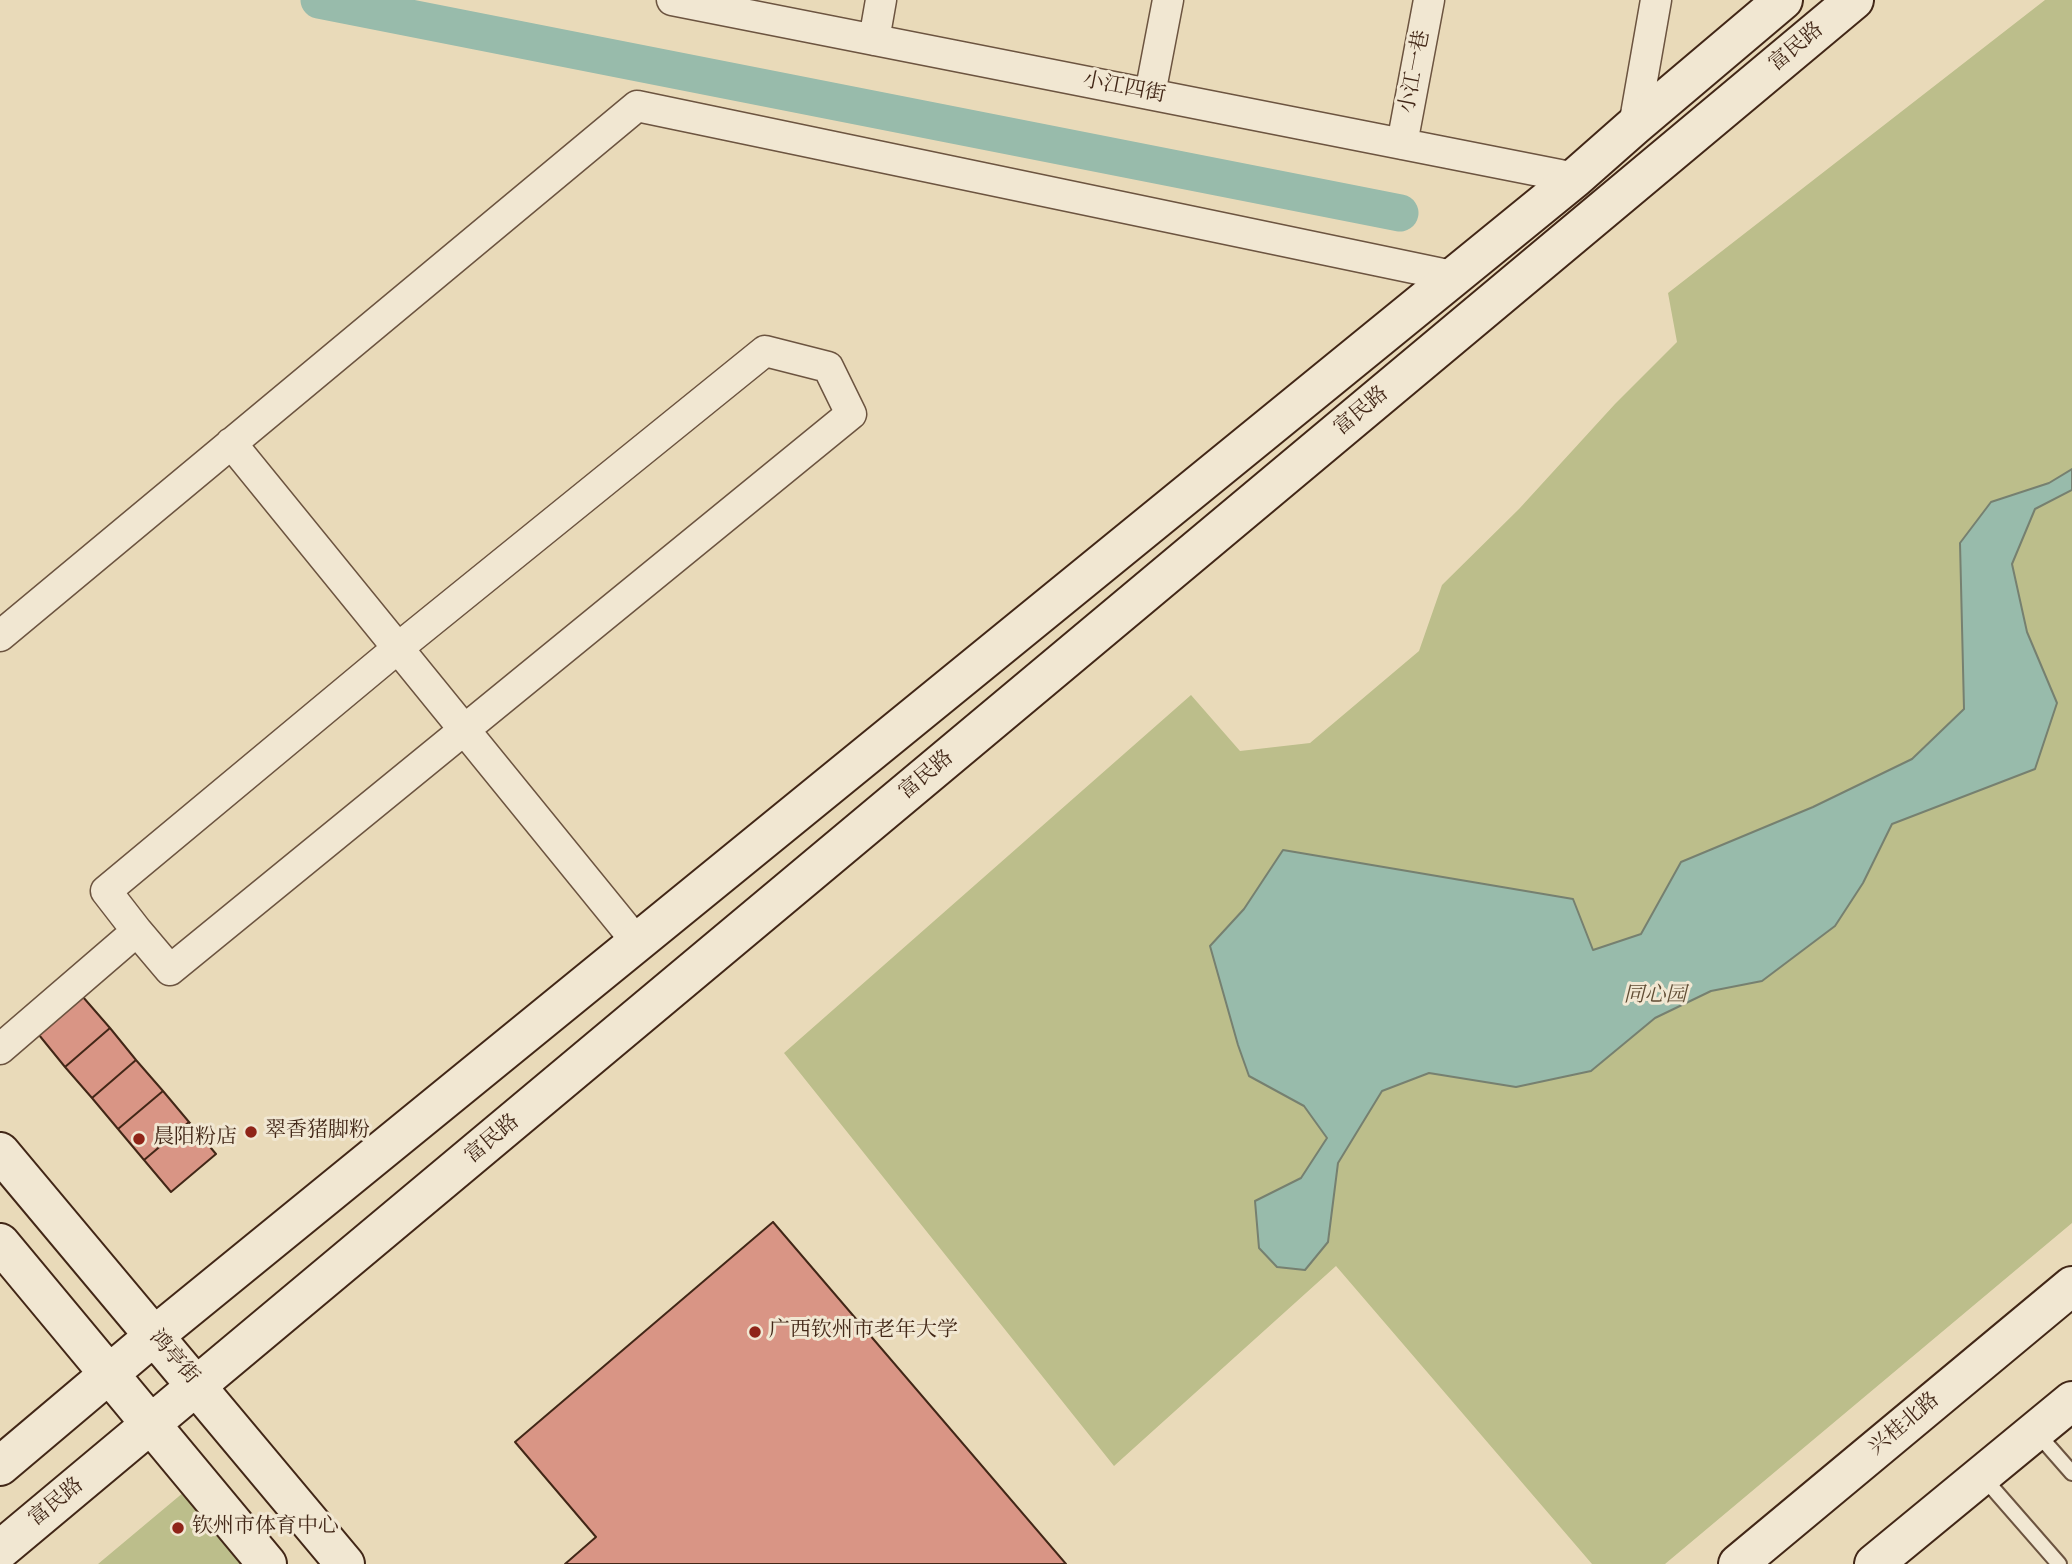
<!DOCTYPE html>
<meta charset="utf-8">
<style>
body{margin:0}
canvas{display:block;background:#e9dab9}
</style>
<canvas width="2072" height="1564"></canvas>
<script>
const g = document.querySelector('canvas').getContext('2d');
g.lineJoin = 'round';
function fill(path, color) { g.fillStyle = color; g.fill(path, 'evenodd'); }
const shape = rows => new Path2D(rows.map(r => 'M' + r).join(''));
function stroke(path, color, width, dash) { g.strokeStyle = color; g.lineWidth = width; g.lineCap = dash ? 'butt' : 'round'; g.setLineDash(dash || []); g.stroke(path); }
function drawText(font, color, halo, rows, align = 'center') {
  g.font = font + ' "IM FELL English","Noto Serif SC",serif'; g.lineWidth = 6; g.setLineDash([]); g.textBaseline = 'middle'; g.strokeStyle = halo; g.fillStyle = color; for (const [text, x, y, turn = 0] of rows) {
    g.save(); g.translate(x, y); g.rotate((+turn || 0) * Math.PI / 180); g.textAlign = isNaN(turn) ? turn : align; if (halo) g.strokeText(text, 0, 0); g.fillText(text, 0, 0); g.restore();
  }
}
fill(shape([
 [2045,0,2072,0,2072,1223,1665,1564,1592,1564,1336,1266,1114,1466,784,1053,1191,695,1240,751,1310,743,1419,651,1442,585,1519,509,1615,404,1677,342,1668,293],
 [184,1492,244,1564,98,1564]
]), '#bcbe8b');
const water = shape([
 [2072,469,2072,490,2035,509,2012,564,2027,632,2057,703,2035,769,1892,824,1863,883,1835,926,1762,981,1711,991,1655,1018,1591,1071,1516,1087,1429,1073,1382,1091,1338,1163,1328,1242,1305,1270,1277,1267,1259,1248,1255,1201,1301,1178,1327,1138,1304,1106,1249,1076,1238,1045,1210,946,1244,909,1283,850,1573,899,1593,950,1641,934,1681,862,1813,807,1912,759,1964,709,1960,543,1991,502,2049,483,2072,469]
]);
fill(water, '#98bbab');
stroke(water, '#768070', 2);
stroke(shape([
 [319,0,1400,213]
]), '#98bbab', 37);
const building = shape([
 [83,997,110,1028,65,1067,39,1035,83,997],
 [110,1028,136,1060,92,1098,65,1067,110,1028],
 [136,1060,163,1091,118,1129,92,1098,136,1060],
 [163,1091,189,1122,144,1160,118,1129,163,1091],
 [189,1122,216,1154,171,1192,144,1160,189,1122],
 [773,1222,1066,1564,565,1564,596,1537,515,1442,773,1222]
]);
fill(building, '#d99585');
stroke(building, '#422717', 2);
const lane = shape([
 [2036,1432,2072,1473],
 [1983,1477,2059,1564]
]);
const street = shape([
 [672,0,1575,178],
 [874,40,881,0],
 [1150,94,1168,0],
 [1634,126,1656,0],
 [1402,144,1429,0],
 [231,443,637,942],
 [0,636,637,106,1452,276],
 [0,1049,137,931,170,970,851,414,828,367,765,351,398,648,106,891,137,931]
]);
const secondary = shape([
 [0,1152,345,1564],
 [0,1243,267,1564],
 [0,1466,154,1336,1575,178,1634,126,1783,0],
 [0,1550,1854,0],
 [1738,1564,2072,1286],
 [1874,1564,2072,1401]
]);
stroke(lane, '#6c5440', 18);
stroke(street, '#6c5440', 33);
stroke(secondary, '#422717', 42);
stroke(lane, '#f1e7d2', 14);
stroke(street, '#f1e7d2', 30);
stroke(secondary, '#f1e7d2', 38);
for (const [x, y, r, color] of [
 [251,1132,7,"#8f2418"],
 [139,1139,7,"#8f2418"],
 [755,1332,7,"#8f2418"],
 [178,1528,7,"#8f2418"]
]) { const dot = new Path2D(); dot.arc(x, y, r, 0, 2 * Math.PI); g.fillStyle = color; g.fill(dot); stroke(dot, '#f1e7d2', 2.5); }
drawText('21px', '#422717', '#f1e7d2', [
 ["富民路",1797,48,-40],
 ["小江一巷",1416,72,-79],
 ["小江四街",1124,89,11],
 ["富民路",1362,412,-40],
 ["富民路",927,776,-40],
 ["富民路",493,1140,-40],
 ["鸿亭街",173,1358,49],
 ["兴桂北路",1905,1425,-40],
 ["富民路",57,1503,-39]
]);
drawText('italic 21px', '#604d34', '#f1e7d2', [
 ["同心园",1655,997]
]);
drawText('21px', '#422717', '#f1e7d2', [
 ["翠香猪脚粉",265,1132],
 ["晨阳粉店",153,1139],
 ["广西钦州市老年大学",769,1332],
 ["钦州市体育中心",192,1528]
], 'left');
</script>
